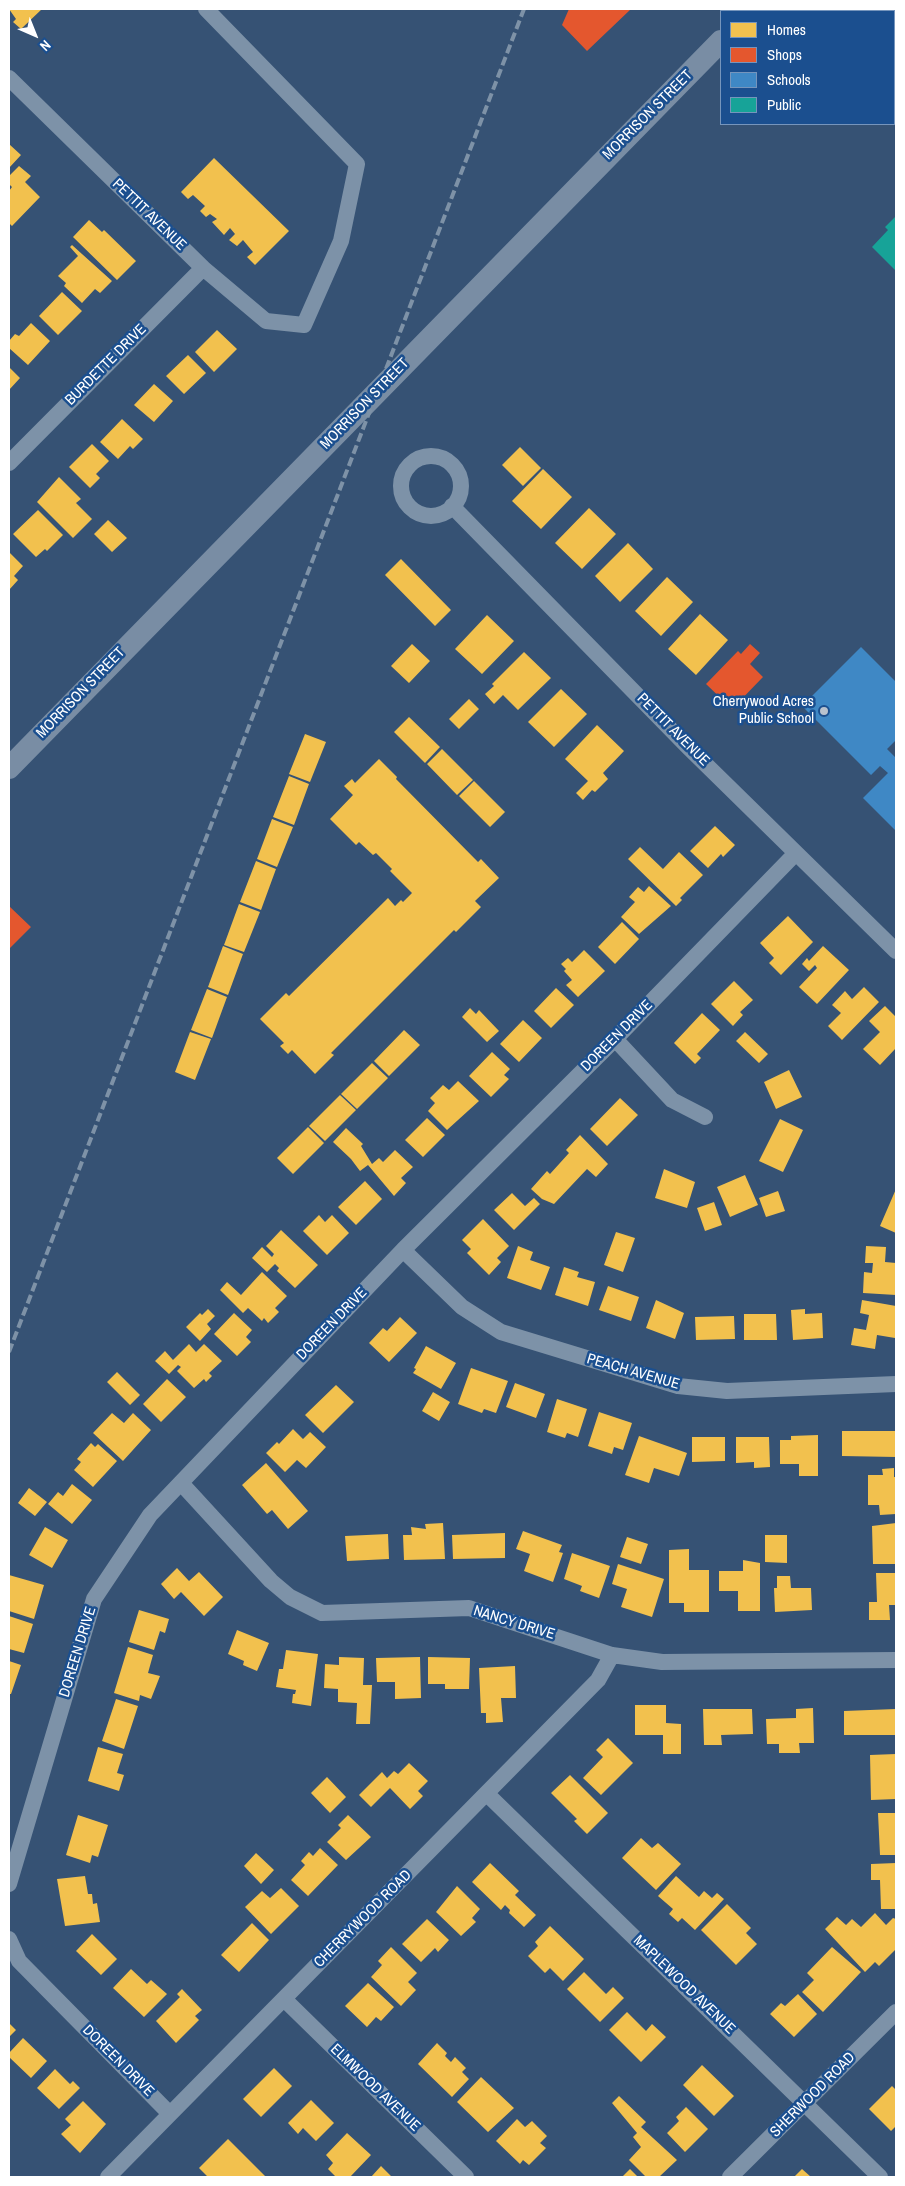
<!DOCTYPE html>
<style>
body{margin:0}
#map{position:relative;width:905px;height:2186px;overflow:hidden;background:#365274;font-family:"Archivo Narrow",sans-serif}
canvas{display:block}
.frame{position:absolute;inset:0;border:10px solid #fff;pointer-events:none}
.legend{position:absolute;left:720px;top:10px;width:175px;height:115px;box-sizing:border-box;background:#1b4f8f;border:1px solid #7695bc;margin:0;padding:6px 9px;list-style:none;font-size:15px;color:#fff}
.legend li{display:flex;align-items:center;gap:10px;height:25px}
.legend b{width:25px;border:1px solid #7695bc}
.north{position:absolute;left:10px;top:10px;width:50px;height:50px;-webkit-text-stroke:4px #1b4f8f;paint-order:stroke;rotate:136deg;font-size:14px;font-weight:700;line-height:20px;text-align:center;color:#fff}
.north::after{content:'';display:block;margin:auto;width:18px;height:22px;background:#fff;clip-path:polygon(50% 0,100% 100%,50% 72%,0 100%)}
</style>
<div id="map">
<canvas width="905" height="2186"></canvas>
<div class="frame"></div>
<ul class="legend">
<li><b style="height:14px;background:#f2c14e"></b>Homes</li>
<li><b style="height:14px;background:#e4572e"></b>Shops</li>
<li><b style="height:14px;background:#3f88c5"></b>Schools</li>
<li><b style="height:14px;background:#17a398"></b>Public</li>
</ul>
<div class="north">N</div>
</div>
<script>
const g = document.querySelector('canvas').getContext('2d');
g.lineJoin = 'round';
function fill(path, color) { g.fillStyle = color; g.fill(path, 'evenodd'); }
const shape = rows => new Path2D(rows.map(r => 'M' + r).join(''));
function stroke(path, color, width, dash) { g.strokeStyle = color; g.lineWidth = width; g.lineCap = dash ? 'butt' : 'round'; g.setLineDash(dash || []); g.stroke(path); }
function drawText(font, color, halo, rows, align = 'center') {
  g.font = font + ' "Archivo Narrow",sans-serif'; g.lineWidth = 5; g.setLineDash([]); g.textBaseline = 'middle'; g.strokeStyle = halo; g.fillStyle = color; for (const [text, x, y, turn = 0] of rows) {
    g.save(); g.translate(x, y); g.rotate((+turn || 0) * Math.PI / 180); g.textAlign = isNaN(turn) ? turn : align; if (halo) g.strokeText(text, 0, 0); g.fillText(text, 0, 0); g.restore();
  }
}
fill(shape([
 [9,9,42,9,21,29,13,22,16,19],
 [9,144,21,155,9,168],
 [214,158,289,231,255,265,247,257,253,252,243,240,237,246,229,240,235,234,230,228,224,235,212,222,217,219,210,214,206,217,200,211,205,206,193,195,188,199,181,192],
 [19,166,31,176,25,182,40,197,12,226,9,223,9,191,12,187,9,184,9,176],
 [89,220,102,232,104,230,136,261,117,280,73,237],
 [72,245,112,281,100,293,95,289,82,303,64,286,66,283,58,276,78,256,70,247],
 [62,292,82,311,58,335,39,316],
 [31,323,50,341,28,365,9,348,9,341,15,334,19,336],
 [217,330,237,349,214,372,195,352],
 [188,355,206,373,184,394,166,376],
 [9,367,20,378,9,390],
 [154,384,173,401,154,422,134,405],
 [122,419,143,439,133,449,130,446,118,459,100,442],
 [92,444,109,461,96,474,100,478,90,488,69,467],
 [520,447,541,468,523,486,502,465],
 [543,469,572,497,541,529,512,501],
 [59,477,81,499,76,503,92,519,73,538,37,502],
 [589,508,616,534,582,569,555,543],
 [38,510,63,535,47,551,45,549,36,557,13,534],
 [108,520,127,538,112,552,94,534],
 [628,543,653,569,620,602,595,576],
 [9,552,23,566,14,576,18,580,9,590],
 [401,559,451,610,435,626,385,575],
 [667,577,693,602,661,636,635,611],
 [700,614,728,640,696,675,668,649],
 [487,615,514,641,482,674,455,649],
 [412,644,430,661,409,683,391,666],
 [524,652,551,678,518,710,503,695,494,704,485,694,494,686,492,684],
 [561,689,587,714,554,747,528,722],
 [469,699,479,709,459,729,449,719],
 [409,717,440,747,425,763,394,732],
 [597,725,624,751,603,773,608,779,595,792,592,790,583,800,576,793,588,781,565,759],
 [305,734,326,742,310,782,289,774],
 [442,749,473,780,457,795,427,764],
 [379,759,397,777,396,779,478,862,481,859,499,878,475,901,481,907,456,932,454,930,331,1053,334,1055,315,1074,292,1050,288,1054,280,1046,284,1043,260,1019,286,993,289,996,388,898,395,906,401,900,403,902,412,893,390,871,392,869,376,853,373,855,359,842,356,845,330,819,353,795,344,786,352,779,355,783],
 [289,776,309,784,294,825,273,817],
 [474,781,505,812,490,827,459,796],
 [272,819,293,827,277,867,257,859],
 [715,826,735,845,723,857,721,854,708,868,690,851],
 [640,847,663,869,679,852,703,875,680,898,682,900,676,906,628,859],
 [256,861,276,869,261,910,240,902],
 [649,886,671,906,639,934,621,917,635,902,629,897,638,887,644,892],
 [239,904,260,912,244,952,224,945],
 [788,916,813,942,781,975,769,963,774,958,760,943],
 [622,922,639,939,615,964,598,947],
 [223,946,243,954,228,995,208,987],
 [823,946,849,970,817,1004,799,987,817,968,815,965,809,971,802,964,807,958,809,961],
 [584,950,605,971,578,997,566,985,572,980,564,971,566,969,561,964,568,958,572,962],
 [734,981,753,1000,740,1012,743,1015,733,1026,711,1004],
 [864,987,879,1002,842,1040,828,1026,841,1013,832,1005,845,991,852,999],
 [556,988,574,1005,551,1028,534,1011],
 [207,989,227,997,212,1038,191,1030],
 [885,1006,896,1017,896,1048,880,1065,863,1049,880,1032,869,1021],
 [470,1008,476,1014,479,1010,499,1031,487,1042,462,1017],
 [702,1013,720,1030,697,1054,701,1058,695,1064,674,1043],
 [523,1020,542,1038,519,1062,500,1044],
 [404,1030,420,1045,389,1076,374,1061],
 [190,1032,211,1039,195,1080,175,1072],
 [745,1032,768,1054,759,1063,736,1041],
 [492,1052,510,1069,504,1075,509,1079,491,1097,469,1076],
 [372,1063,388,1078,357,1109,341,1094],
 [789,1070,802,1097,776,1109,764,1082],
 [458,1081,479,1101,447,1130,428,1111,435,1103,430,1098,443,1085,449,1090],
 [340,1095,356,1110,325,1141,309,1126],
 [620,1098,638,1115,607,1146,590,1129],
 [427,1118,445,1135,423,1157,405,1140],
 [780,1119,803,1130,783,1172,759,1161],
 [308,1127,324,1143,293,1174,277,1158],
 [346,1128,363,1144,361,1146,372,1164,379,1158,383,1162,395,1150,413,1167,401,1178,406,1183,394,1196,368,1165,360,1171,351,1159,333,1142],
 [580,1135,608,1164,596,1177,587,1169,554,1204,542,1199,531,1189,547,1171,550,1174,569,1153,566,1150],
 [664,1169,695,1182,687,1208,655,1198],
 [745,1175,758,1205,730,1217,717,1187],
 [365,1181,382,1199,356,1225,338,1207],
 [896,1189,896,1233,880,1226],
 [778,1191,785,1211,766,1217,759,1198],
 [512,1193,525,1206,534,1198,540,1204,514,1230,494,1210],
 [714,1202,722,1225,705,1231,697,1208],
 [319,1215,325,1222,332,1215,349,1233,327,1255,303,1231],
 [483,1219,509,1246,497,1258,501,1262,489,1275,467,1253,471,1249,462,1240],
 [281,1230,318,1265,295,1288,277,1271,279,1268,275,1264,267,1272,252,1258,262,1247,272,1257,274,1254,266,1246],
 [616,1232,635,1238,623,1272,604,1265],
 [518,1246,533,1252,530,1260,550,1267,541,1290,507,1278],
 [866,1246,886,1247,885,1262,896,1263,896,1295,863,1293,864,1272,872,1273,873,1263,865,1263],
 [564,1267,579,1272,577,1277,595,1282,588,1306,555,1295],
 [262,1272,287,1296,275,1308,279,1312,268,1323,264,1318,262,1321,248,1308,243,1313,220,1290,227,1282,241,1295],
 [608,1286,639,1297,631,1321,599,1310],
 [656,1300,684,1313,675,1339,646,1328],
 [862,1300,896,1306,895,1338,877,1335,875,1349,851,1345,854,1328,866,1330,869,1315,860,1313],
 [208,1309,215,1316,207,1324,211,1329,200,1341,186,1327,200,1313,202,1315],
 [805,1309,805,1314,822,1313,823,1338,793,1340,791,1310],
 [234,1313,252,1330,246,1337,251,1342,237,1356,214,1334],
 [744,1314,776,1314,777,1340,744,1340],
 [734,1316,735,1339,696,1340,695,1317],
 [400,1317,417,1333,389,1362,369,1343,383,1328,387,1331],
 [189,1344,196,1352,204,1344,222,1361,209,1373,212,1376,206,1382,204,1379,194,1388,177,1371,181,1367,178,1365,169,1374,155,1361,165,1351,173,1360],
 [426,1346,456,1363,441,1389,413,1373,416,1369,414,1368],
 [471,1368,508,1381,496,1413,484,1409,482,1413,458,1404],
 [117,1372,140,1395,130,1405,107,1382],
 [167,1379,186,1397,161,1422,143,1404],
 [515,1383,545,1394,536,1418,506,1407],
 [336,1385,354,1402,323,1433,305,1415],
 [433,1392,450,1402,439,1421,422,1411],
 [557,1399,587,1409,578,1437,567,1433,565,1438,547,1432],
 [599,1412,632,1423,623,1450,614,1447,612,1454,588,1446],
 [112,1413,124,1423,133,1413,151,1430,123,1461,93,1433],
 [293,1429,303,1439,310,1432,326,1447,306,1468,297,1460,285,1472,266,1453,277,1442,279,1444],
 [842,1431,896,1431,896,1457,842,1456],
 [818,1435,818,1476,799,1476,799,1464,780,1464,780,1440,791,1440,791,1436],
 [639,1436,687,1453,679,1476,654,1468,649,1483,625,1475],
 [692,1437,725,1437,725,1461,692,1462],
 [736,1437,769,1437,770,1467,754,1468,754,1462,736,1463],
 [91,1443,95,1447,98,1444,117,1461,93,1487,74,1470,81,1462,77,1459],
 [266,1463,308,1511,288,1529,272,1510,267,1514,242,1485],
 [894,1468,894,1477,896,1477,896,1514,880,1515,879,1505,868,1505,868,1475,883,1475,882,1469],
 [72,1484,92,1500,72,1524,48,1504,58,1492,63,1496],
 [29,1488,47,1502,35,1516,18,1503],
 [443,1523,445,1559,404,1560,403,1535,412,1535,411,1527,426,1529,425,1524],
 [896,1523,895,1564,873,1564,872,1526],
 [45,1527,68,1540,52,1568,29,1555],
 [523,1531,562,1545,559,1552,563,1553,553,1582,524,1571,530,1554,516,1549],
 [505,1533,505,1558,453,1559,452,1535],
 [388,1534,389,1559,347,1561,345,1536],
 [765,1535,787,1535,787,1563,765,1562],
 [627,1537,648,1544,641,1564,620,1557],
 [689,1549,689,1570,709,1570,709,1612,684,1612,684,1603,669,1603,669,1550],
 [572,1553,610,1566,599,1598,580,1591,582,1586,564,1579],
 [743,1560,760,1563,760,1611,738,1611,738,1591,719,1591,719,1571,743,1571],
 [618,1564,664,1579,652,1617,621,1607,627,1589,612,1584],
 [177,1568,189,1581,199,1572,223,1597,204,1616,181,1592,174,1599,161,1584],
 [876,1573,896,1573,896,1605,889,1605,890,1620,869,1620,869,1602,877,1602],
 [9,1575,44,1585,34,1619,9,1611],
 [777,1576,790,1576,791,1588,811,1588,812,1610,775,1612,774,1588,777,1588],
 [139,1610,169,1619,165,1633,160,1631,154,1650,129,1642],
 [9,1616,33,1624,24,1653,9,1649],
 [237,1630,269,1643,257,1671,243,1665,244,1661,228,1654],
 [128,1647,153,1655,148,1673,160,1676,151,1699,140,1695,139,1701,114,1693],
 [286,1650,318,1654,311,1706,292,1703,293,1694,295,1694,296,1690,276,1687,279,1669,283,1669],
 [339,1657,364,1658,363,1685,372,1685,370,1724,356,1724,357,1703,338,1702,338,1689,324,1688,325,1664,339,1665],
 [420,1657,421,1698,395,1699,395,1682,377,1682,376,1658],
 [428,1657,470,1658,469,1689,445,1689,445,1684,428,1684],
 [9,1661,21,1665,11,1694,9,1694],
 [515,1666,516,1698,501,1698,503,1722,486,1723,486,1713,481,1713,479,1668],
 [116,1699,138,1706,124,1749,102,1741],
 [635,1705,666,1705,666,1723,681,1724,681,1754,663,1754,663,1735,635,1735],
 [813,1708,814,1743,799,1743,800,1753,779,1753,779,1744,767,1744,766,1719,796,1718,796,1709],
 [703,1709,752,1709,753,1734,721,1735,722,1745,704,1745],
 [896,1709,896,1735,844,1735,844,1711],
 [608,1738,633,1763,601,1795,583,1778,603,1757,596,1750],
 [98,1747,123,1754,117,1773,124,1775,119,1791,88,1781],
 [896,1754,896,1799,871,1800,870,1755],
 [409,1763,428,1781,418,1791,423,1796,410,1809,390,1788,371,1807,359,1795,382,1772,387,1778,394,1771,398,1774],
 [570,1775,608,1813,587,1834,574,1821,577,1819,551,1793],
 [327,1777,346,1797,330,1813,311,1793],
 [878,1813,896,1813,896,1855,880,1855],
 [78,1815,108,1825,98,1857,92,1855,90,1863,66,1855],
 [348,1815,371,1837,346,1860,327,1842,341,1828,338,1825],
 [641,1838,652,1848,658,1843,681,1864,656,1890,622,1858],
 [320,1848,338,1865,308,1896,291,1880,305,1865,301,1861,309,1852,313,1856],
 [256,1853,274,1870,261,1884,244,1866],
 [490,1863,519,1891,515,1895,536,1915,524,1927,509,1913,510,1910,505,1905,501,1910,472,1882],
 [896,1863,896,1909,881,1909,880,1880,871,1880,871,1864],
 [85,1876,88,1894,92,1894,93,1904,97,1903,100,1922,65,1926,57,1879],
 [676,1876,699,1897,704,1891,712,1898,717,1893,724,1899,695,1930,682,1918,678,1922,669,1914,673,1909,658,1896],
 [457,1886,480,1909,472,1918,476,1922,461,1936,436,1912],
 [281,1888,299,1906,271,1934,245,1907,262,1891,270,1898],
 [727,1904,751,1928,746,1933,757,1944,736,1965,701,1930],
 [875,1913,886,1925,893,1918,896,1919,896,1949,879,1966,875,1962,865,1972,825,1929,837,1917,846,1925,852,1919,861,1927],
 [427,1919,449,1940,438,1952,435,1948,421,1962,402,1944],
 [252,1923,269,1940,239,1972,221,1955],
 [550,1926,584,1959,563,1981,550,1968,545,1973,528,1956,538,1946,535,1942],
 [92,1934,117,1959,101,1975,76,1951],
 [391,1947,417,1973,408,1982,416,1990,401,2006,371,1977,382,1965,378,1961],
 [832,1947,861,1972,823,2012,802,1992,814,1980,807,1973],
 [131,1969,147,1984,151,1980,167,1994,144,2017,113,1988],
 [584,1972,606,1994,613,1987,624,1998,600,2022,567,1989],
 [368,1983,394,2007,381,2021,376,2017,367,2027,345,2006],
 [182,1989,202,2010,195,2016,199,2020,176,2043,156,2021,180,1997,177,1994],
 [798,1994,817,2014,794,2037,770,2014,781,2003,785,2006],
 [627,2012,646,2031,652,2024,666,2037,641,2062,609,2030],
 [9,2023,16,2030,9,2037],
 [23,2038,47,2061,31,2078,9,2057,9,2053],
 [437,2043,447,2053,445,2056,451,2062,455,2057,466,2068,462,2072,469,2079,452,2097,418,2064],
 [702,2065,734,2096,714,2116,683,2085],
 [274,2068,292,2086,261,2117,243,2099],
 [55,2069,70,2084,73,2081,80,2088,59,2109,37,2088],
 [481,2077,514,2108,488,2132,457,2102],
 [892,2086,896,2090,896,2126,891,2131,869,2109],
 [619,2096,646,2122,641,2127,677,2160,659,2177,646,2177,629,2160,641,2147,633,2137,637,2133,612,2103],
 [311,2100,334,2123,316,2141,303,2128,298,2134,288,2123],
 [83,2101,106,2124,80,2153,61,2134,71,2125,65,2119],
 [686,2107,708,2129,685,2152,667,2133,679,2121,676,2117],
 [517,2119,525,2127,532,2121,547,2136,540,2143,546,2148,529,2165,523,2160,520,2164,496,2141],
 [347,2133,371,2155,350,2177,336,2177,328,2169,333,2163,326,2155],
 [228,2139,266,2177,208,2177,199,2168],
 [381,2166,392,2177,371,2177],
 [630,2169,638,2177,622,2177],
 [802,2169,811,2177,794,2177]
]), '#f2c14e');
fill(shape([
 [569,9,631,9,587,51,562,25],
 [750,644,760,653,750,664,763,677,732,709,706,684,738,651,741,654],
 [9,906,31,927,9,949]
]), '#e4572e');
fill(shape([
 [861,647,896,682,896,740,887,749,896,758,895,830,863,798,888,773,880,766,871,775,802,706]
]), '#3f88c5');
fill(shape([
 [896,216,896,271,872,247,888,230,885,227]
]), '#17a398');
stroke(shape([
 [9,78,203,268,266,321,304,325,341,241,357,164,206,9],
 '401 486a30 30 0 1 1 60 0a30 30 0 1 1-60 0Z',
 [9,463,203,268],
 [452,506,688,747,896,951],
 [615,1039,672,1100,705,1117],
 [403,1250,462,1307,501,1332,678,1386,727,1391,896,1384],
 [181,1483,271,1581,290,1597,322,1613,469,1608,612,1655,662,1662,896,1660],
 [487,1794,880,2177],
 [9,1884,94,1599,150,1515,403,1250,615,1039,796,853],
 [9,1939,19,1961,170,2114],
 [284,1999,466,2177],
 [108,2177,598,1680,612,1655],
 [730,2177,896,2012]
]), '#7d92a8', 16);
stroke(shape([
 [750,11,753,9],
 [9,768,721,41]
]), '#798da4', 22);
stroke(shape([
 [9,1352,524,9]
]), '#7e92a7', 4, [9, 4]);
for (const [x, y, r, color] of [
 [824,711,5,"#b9c2ce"]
]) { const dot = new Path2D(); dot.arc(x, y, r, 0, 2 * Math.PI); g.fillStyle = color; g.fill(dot); stroke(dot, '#1b4f8f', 2); }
drawText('15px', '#fff', '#1b4f8f', [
 ["MORRISON STREET",648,115,-45],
 ["PETTIT AVENUE",149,215,44],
 ["BURDETTE DRIVE",106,365,-45],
 ["MORRISON STREET",365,404,-46],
 ["MORRISON STREET",81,693,-46],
 ["PETTIT AVENUE",673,730,45],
 ["DOREEN DRIVE",617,1036,-45],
 ["DOREEN DRIVE",332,1324,-46],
 ["PEACH AVENUE",633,1372,16],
 ["NANCY DRIVE",514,1623,17],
 ["DOREEN DRIVE",78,1652,-73],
 ["CHERRYWOOD ROAD",363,1919,-45],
 ["MAPLEWOOD AVENUE",684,1985,44],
 ["DOREEN DRIVE",118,2061,45],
 ["ELMWOOD AVENUE",375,2088,44],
 ["SHERWOOD ROAD",813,2095,-45]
]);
drawText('15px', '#fff', '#1b4f8f', [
 ["Cherrywood Acres",814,702],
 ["Public School",814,719]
], 'right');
</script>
